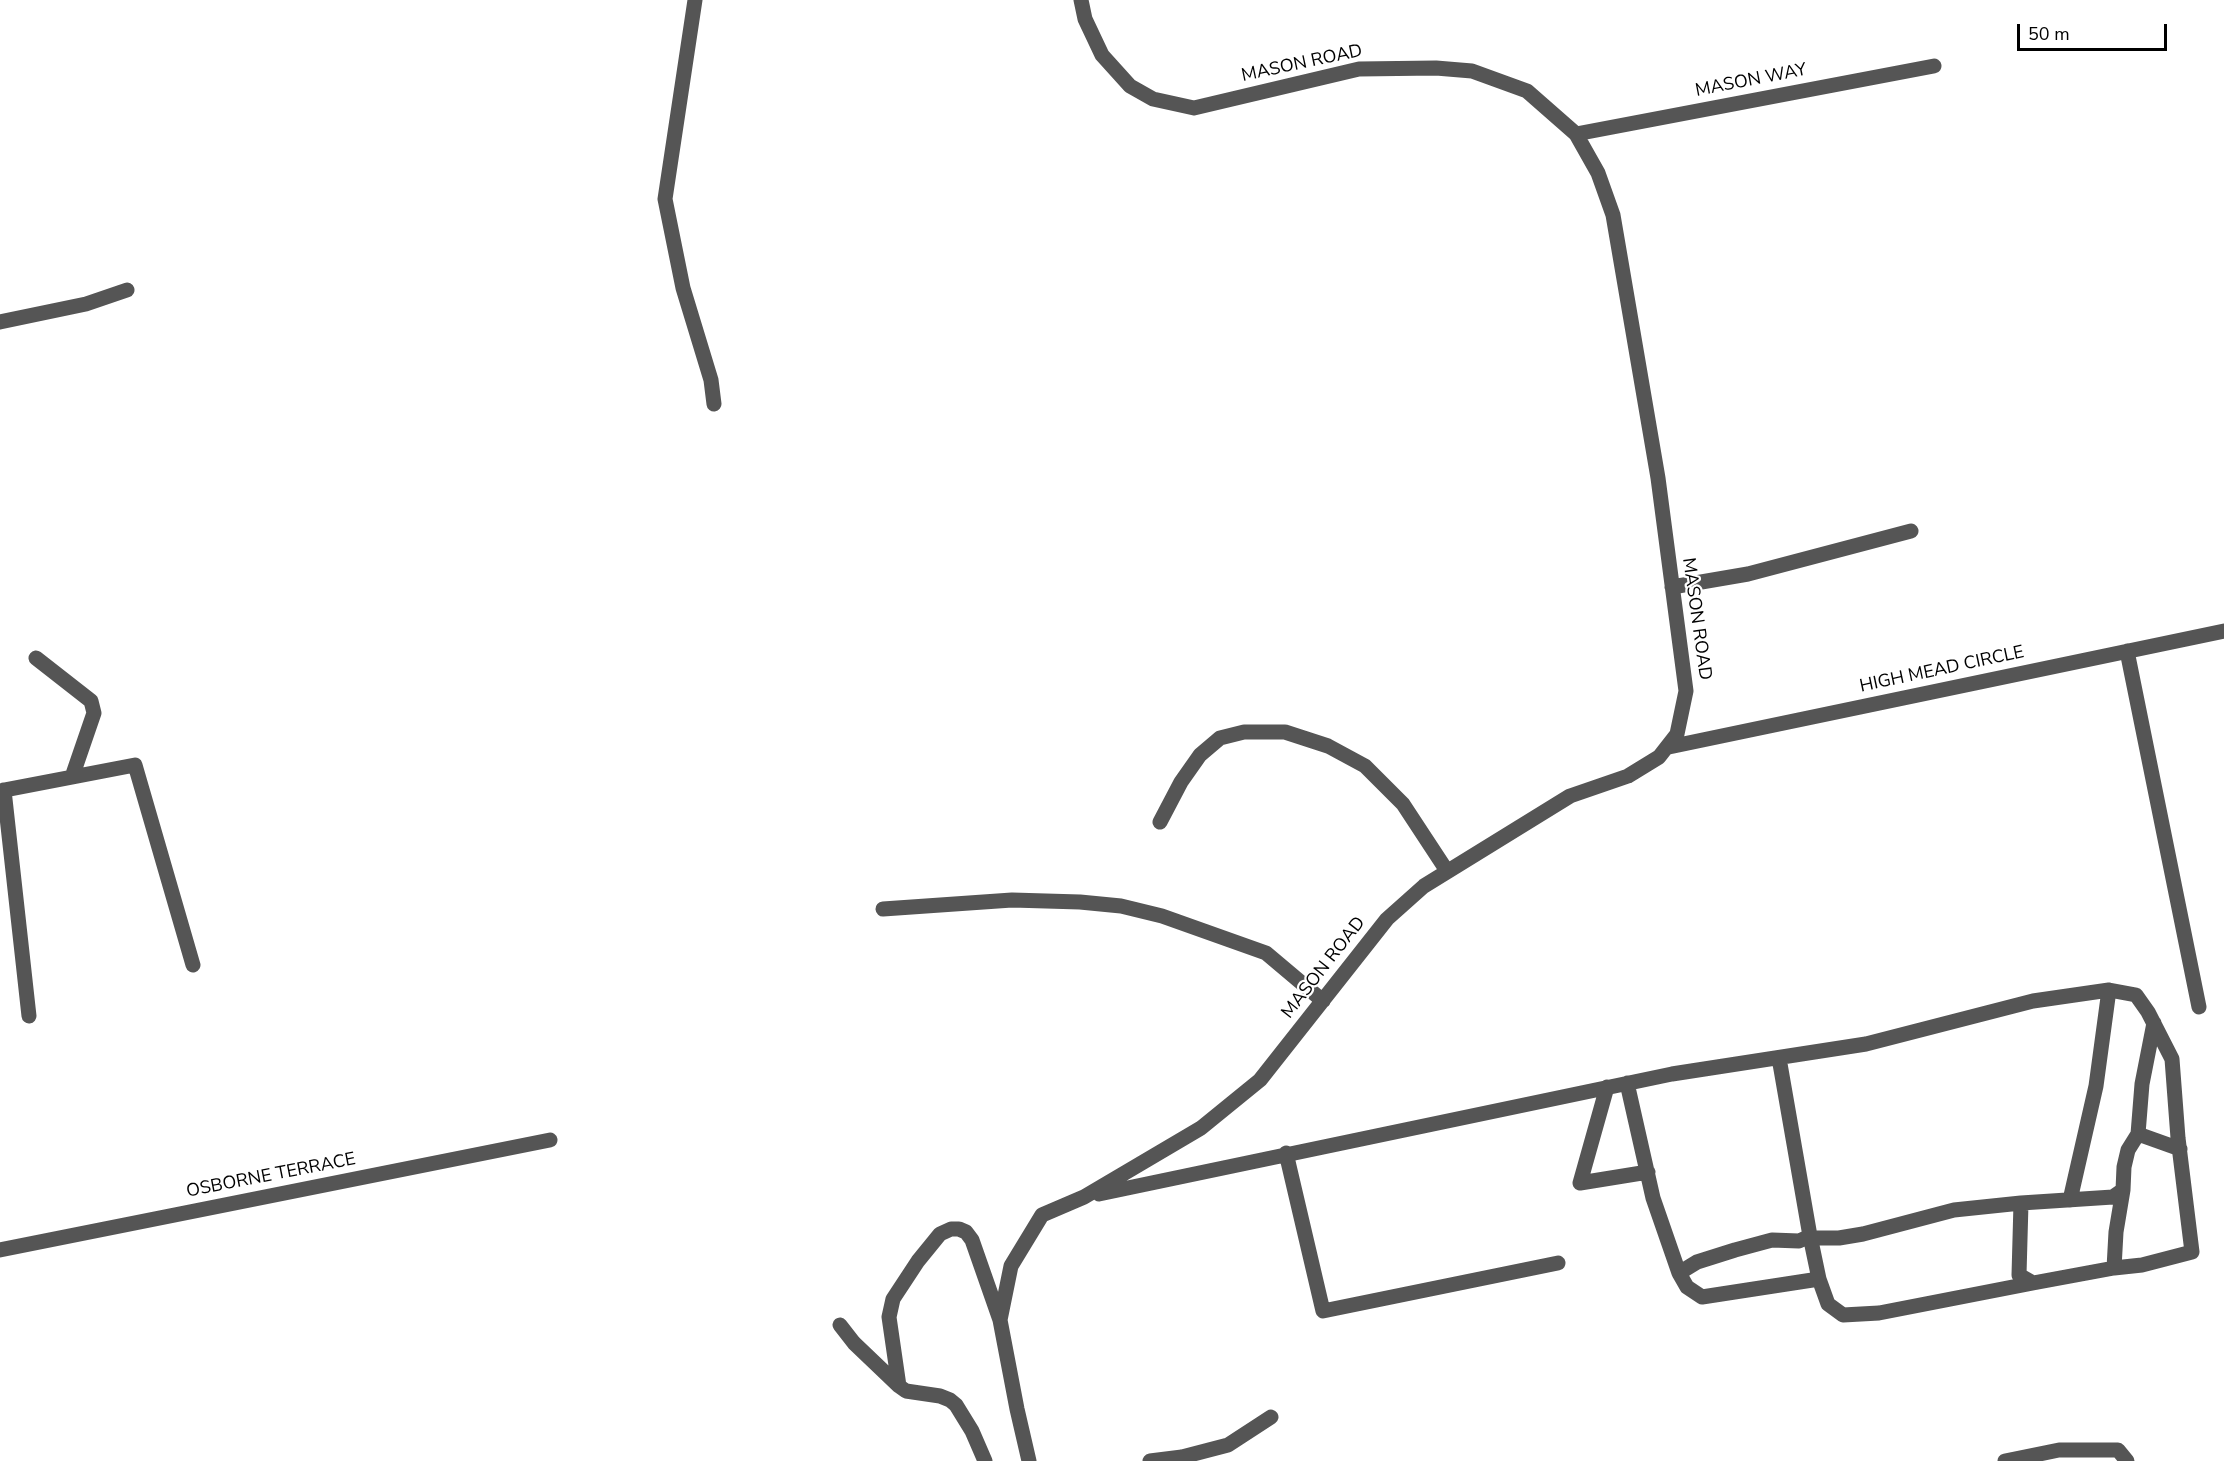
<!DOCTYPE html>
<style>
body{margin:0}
#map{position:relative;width:2224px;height:1461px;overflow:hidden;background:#fff;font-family:"Nunito Sans",sans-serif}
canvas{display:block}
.scale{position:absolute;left:2017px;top:24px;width:150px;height:27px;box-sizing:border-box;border:3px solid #000;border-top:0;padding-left:8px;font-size:18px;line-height:21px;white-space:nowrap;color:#000;-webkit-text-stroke:4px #fff;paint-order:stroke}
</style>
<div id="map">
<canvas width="2224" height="1461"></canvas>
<div class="scale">50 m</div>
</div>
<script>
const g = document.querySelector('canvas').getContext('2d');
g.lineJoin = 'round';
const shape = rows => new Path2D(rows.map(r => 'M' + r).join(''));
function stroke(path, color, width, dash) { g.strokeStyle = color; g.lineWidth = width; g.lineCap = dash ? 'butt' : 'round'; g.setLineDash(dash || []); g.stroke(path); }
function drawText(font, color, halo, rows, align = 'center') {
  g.font = font + ' "Nunito Sans",sans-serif'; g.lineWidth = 4.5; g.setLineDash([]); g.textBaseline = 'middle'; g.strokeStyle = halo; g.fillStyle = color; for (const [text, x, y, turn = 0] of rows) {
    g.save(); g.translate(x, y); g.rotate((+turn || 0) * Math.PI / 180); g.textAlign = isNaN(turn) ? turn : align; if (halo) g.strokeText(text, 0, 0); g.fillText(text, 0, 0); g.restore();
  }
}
stroke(shape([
 [695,0,665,199,683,288,711,380,714,404],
 [1576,134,1934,66],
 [0,322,86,304,127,290],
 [1672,587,1748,574,1911,531],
 [2127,651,2199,1007],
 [36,658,91,701,94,713,72,777],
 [1669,747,2224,631],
 [4,790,29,1016],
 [0,791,135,765,193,965],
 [1160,822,1181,782,1200,755,1220,738,1244,732,1285,732,1328,746,1365,766,1403,804,1447,871],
 [883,909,1012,900,1080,902,1121,906,1162,916,1266,953,1323,1001],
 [2154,1023,2142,1084,2138,1134,2180,1149],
 [1627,1083,1653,1198,1679,1273],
 [1607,1087,1580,1183,1648,1172],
 [1286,1153,1323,1311,1558,1263],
 [1099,1194,1672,1074,1866,1044,2033,1001,2109,990,2136,995,2148,1012,2172,1059,2178,1138,2192,1252,2142,1265,2114,1268,2033,1283,2019,1275,2021,1203,1954,1210,1863,1234,1839,1238,1813,1238,1810,1236,1779,1058],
 [2070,1200,2096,1086,2109,990],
 [2021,1203,2113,1197,2123,1190,2124,1167,2128,1150,2138,1134],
 [1810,1236,1819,1279,1702,1297,1687,1287,1679,1273,1697,1262,1735,1250,1772,1240,1799,1241,1810,1236],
 [0,1250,550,1140],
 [2114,1268,2116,1232,2123,1190],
 [1819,1279,1828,1304,1843,1315,1879,1313,2033,1283],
 [840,1325,854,1343,899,1386,906,1391,940,1396,950,1400,956,1405,972,1431,985,1461],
 [899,1386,889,1317,893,1299,918,1261,940,1234,951,1229,959,1229,966,1232,972,1240,1000,1320],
 [1029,1461,1017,1409,1000,1320,1011,1266,1042,1215,1084,1197,1201,1128,1260,1080,1387,919,1424,886,1570,796,1628,776,1659,757,1677,734,1686,691,1658,478,1613,215,1598,173,1576,134,1527,91,1472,71,1436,68,1359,69,1194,108,1153,99,1130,86,1102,55,1085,19,1081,0],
 [1150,1461,1182,1457,1228,1445,1271,1417],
 [2005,1461,2059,1450,2118,1450,2127,1461]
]), '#555', 15);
drawText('18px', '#000', '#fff', [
 ["MASON ROAD",1302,64,-12],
 ["MASON WAY",1751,81,-11],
 ["MASON ROAD",1696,619,82],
 ["HIGH MEAD CIRCLE",1942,670,-12],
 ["MASON ROAD",1324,968,-52],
 ["OSBORNE TERRACE",271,1176,-11]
]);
</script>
